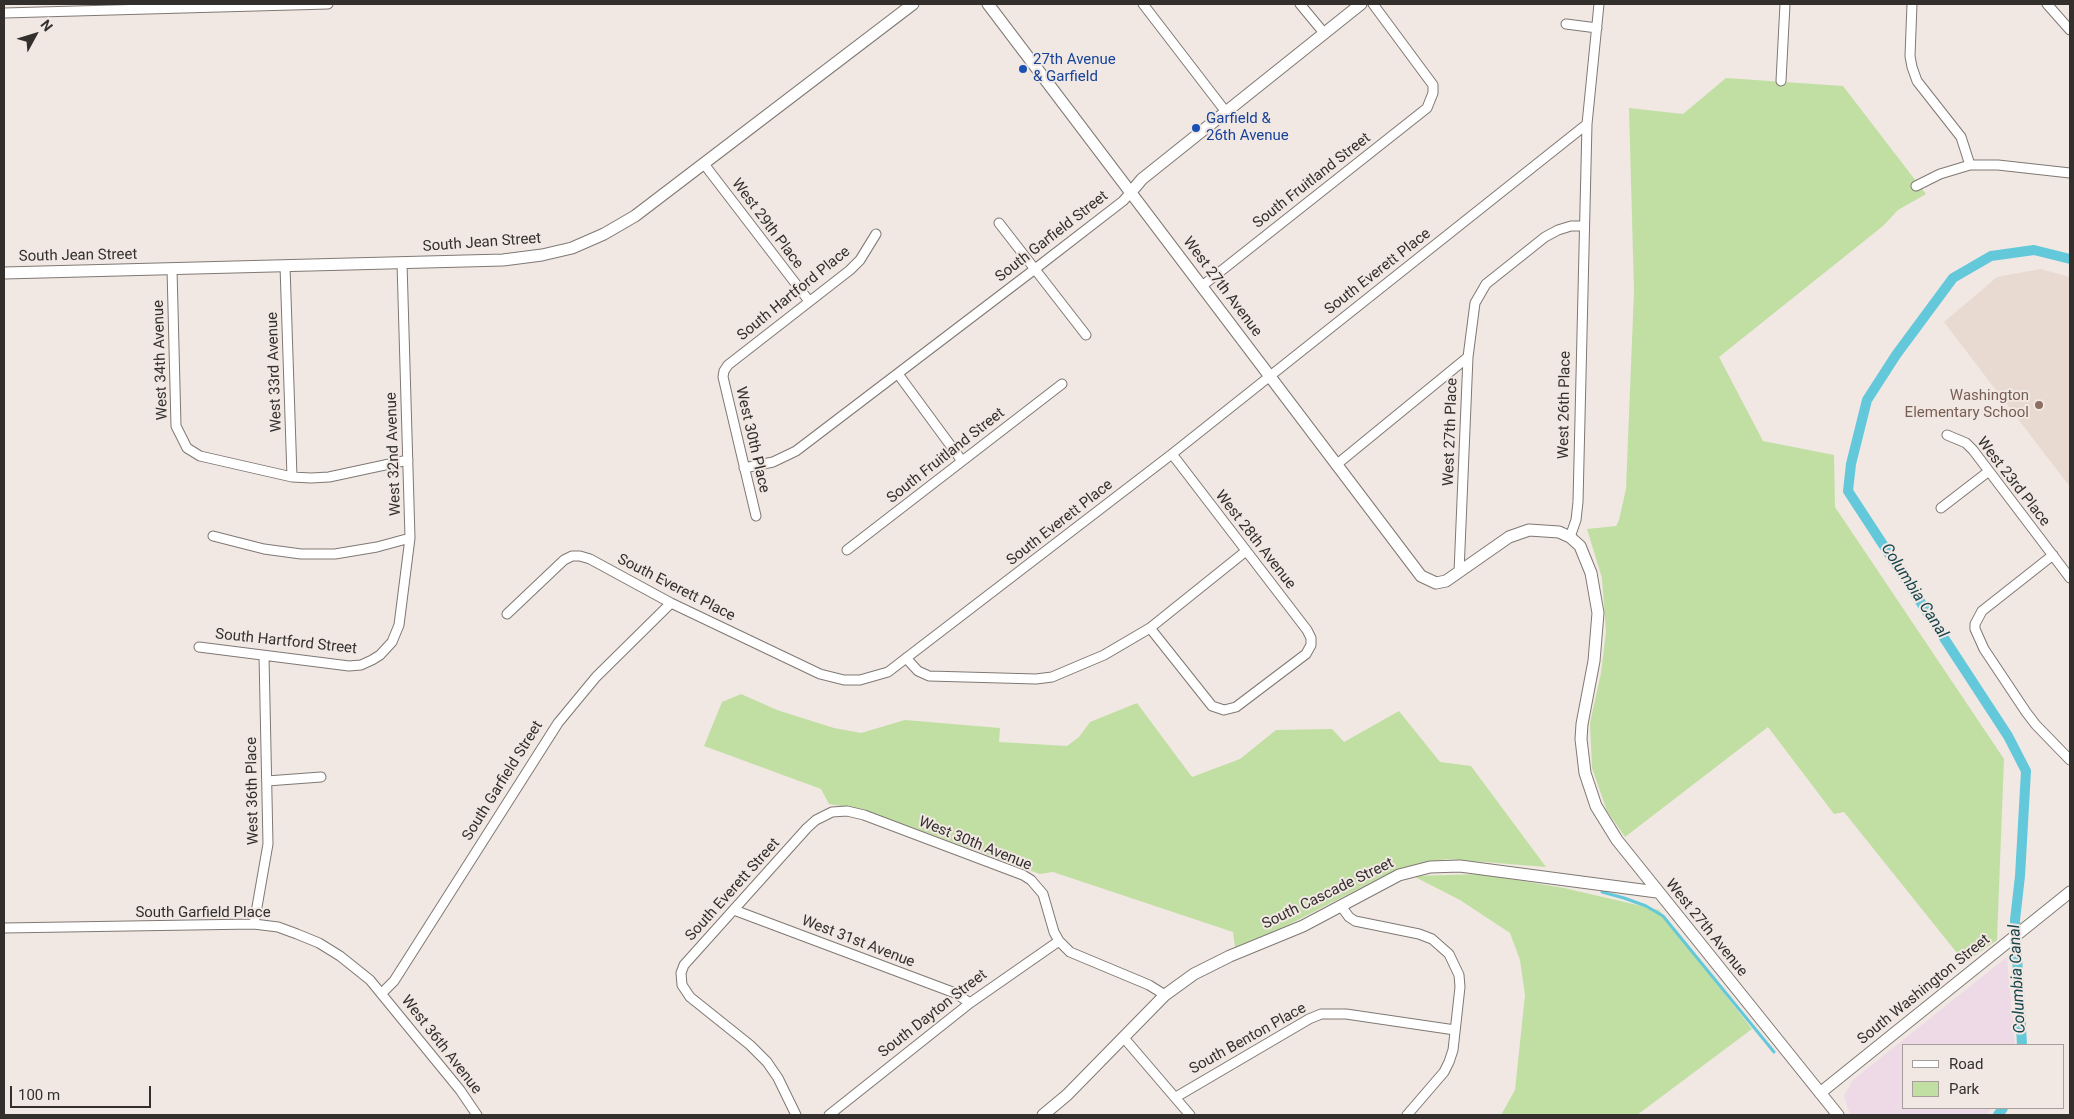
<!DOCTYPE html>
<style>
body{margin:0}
#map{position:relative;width:2074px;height:1119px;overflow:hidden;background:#f1e8e3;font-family:Roboto,sans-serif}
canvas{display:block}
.frame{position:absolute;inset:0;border:5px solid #322f2d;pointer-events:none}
.legend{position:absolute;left:1902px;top:1044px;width:162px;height:65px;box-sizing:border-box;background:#f1e8e3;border:1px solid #a59e9a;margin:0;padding:6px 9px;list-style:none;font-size:15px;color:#322f2d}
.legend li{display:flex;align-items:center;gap:10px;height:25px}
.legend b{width:25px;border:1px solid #a59e9a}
.north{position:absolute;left:10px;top:10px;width:50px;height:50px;-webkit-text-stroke:4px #f1e8e3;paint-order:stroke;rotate:51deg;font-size:14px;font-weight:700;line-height:20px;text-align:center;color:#322f2d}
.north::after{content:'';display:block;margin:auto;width:18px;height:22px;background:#322f2d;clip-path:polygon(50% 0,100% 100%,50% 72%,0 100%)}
.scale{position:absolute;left:10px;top:1086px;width:141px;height:22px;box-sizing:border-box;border:2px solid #322f2d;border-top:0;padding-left:6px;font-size:15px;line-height:18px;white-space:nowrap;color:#322f2d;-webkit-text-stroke:4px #f1e8e3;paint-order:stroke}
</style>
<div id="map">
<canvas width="2074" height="1119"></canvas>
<div class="frame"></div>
<ul class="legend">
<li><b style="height:6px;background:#fff"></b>Road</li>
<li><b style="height:14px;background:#c1dfa3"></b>Park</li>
</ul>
<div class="north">N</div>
<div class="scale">100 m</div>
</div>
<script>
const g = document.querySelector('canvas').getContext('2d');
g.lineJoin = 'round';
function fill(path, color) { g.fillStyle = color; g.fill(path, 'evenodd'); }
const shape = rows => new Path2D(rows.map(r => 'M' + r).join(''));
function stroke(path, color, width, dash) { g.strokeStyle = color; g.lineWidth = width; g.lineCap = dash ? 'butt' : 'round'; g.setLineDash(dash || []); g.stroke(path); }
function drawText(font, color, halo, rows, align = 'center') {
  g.font = font + ' Roboto,sans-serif'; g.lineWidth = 4; g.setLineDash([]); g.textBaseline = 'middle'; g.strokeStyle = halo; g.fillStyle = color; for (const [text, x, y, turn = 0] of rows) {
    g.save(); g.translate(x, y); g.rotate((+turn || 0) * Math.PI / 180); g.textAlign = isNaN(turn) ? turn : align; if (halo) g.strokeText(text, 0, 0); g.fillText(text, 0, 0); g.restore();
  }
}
fill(shape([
 [2007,957,2015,1045,1903,1045,1903,1108,1992,1108,1987,1115,1850,1115,1844,1096,1853,1080]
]), '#eed9e7');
fill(shape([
 [2040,269,2070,277,2070,487,1944,322,1997,277]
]), '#e8d9d1');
fill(shape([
 [1726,78,1843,86,1926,194,1898,210,1883,226,1719,357,1763,441,1834,455,1835,507,2004,759,1997,940,1965,963,1844,812,1834,814,1768,727,1625,837,1607,811,1592,768,1590,723,1601,673,1606,632,1602,578,1587,529,1616,526,1619,520,1626,489,1634,291,1629,108,1683,114],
 [741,694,777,710,834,728,861,733,905,720,1000,728,999,742,1067,746,1079,737,1090,722,1137,703,1192,777,1240,759,1276,730,1332,729,1344,742,1399,711,1440,762,1471,766,1546,867,1447,859,1397,869,1284,927,1235,947,1233,932,1053,872,1040,874,865,810,829,804,821,789,704,746,722,702],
 [1481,874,1564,888,1659,910,1752,1029,1637,1115,1501,1115,1515,1090,1525,995,1520,960,1510,933,1460,900,1413,876]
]), '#c1dfa3');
stroke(shape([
 [1602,892,1624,898,1646,906,1663,916,1774,1052]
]), '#63c9da', 3);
stroke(shape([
 [2022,1045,2015,920,2020,876,2026,771,2008,736,1848,491,1851,464,1867,400,1896,355,1953,278,1991,256,2034,250,2070,259],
 [1998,1115,2003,1108]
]), '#63c9da', 10);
const street = shape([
 [1143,4,1226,112],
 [1300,4,1324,33],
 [1912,4,1910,56,1912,67,1917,81,1961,137,1970,165],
 [2047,4,2070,30],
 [4,13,328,4],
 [1566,24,1597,28],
 [1781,81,1785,4],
 [704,164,809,301],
 [1916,186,1940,174,1970,165,1998,165,2070,173],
 [999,223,1086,335],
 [285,266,292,477],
 [172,269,176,426,187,448,200,456,292,477,311,478,329,477,408,460],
 [1202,286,1427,108,1433,93,1433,85,1373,4],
 [898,374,962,461],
 [1947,435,1966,443,1973,450,2070,578],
 [1336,465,1468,357],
 [744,468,773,462,796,451,1035,269,1123,201,1131,192],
 [1941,508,1989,471],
 [756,516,723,377,724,371,728,365,850,270,860,260,876,234],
 [213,536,264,549,301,554,335,554,377,547,410,538],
 [1570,537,1576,520,1578,502,1587,124,1599,4],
 [847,550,1062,384],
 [2053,555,1982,611,1975,624,1975,629,1984,649,2026,712,2036,725,2070,760],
 [1459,572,1468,357,1475,303,1486,284,1545,237,1558,230,1571,226,1584,226],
 [507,614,564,560,572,556,580,556,590,559,671,603,820,674,844,680,860,680,888,672,1172,454,1587,124],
 [1150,628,1212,706,1224,710,1236,707,1306,654,1311,645,1311,638,1307,630,1172,454],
 [199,647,349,666,361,665,372,660,380,655,392,642,399,625,410,538,402,263],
 [906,658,918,671,929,676,1036,679,1052,677,1104,655,1150,628,1246,551],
 [267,781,321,777],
 [1341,906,1349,917,1355,921,1419,934,1432,939,1449,954,1459,975,1460,987,1453,1050,1449,1062,1444,1072,1407,1115],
 [734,910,955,993,970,1003],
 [254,924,268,844,264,656],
 [4,928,254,924,278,927,297,934,319,943,340,956,370,980,460,1090,477,1115],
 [382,993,394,981,558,723,596,677,671,603],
 [1124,1038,1190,1115],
 [1176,1097,1309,1019,1321,1014,1346,1014,1455,1030],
 [796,1115,778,1078,767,1062,750,1045,690,997,682,985,681,973,684,965,807,828,816,820,832,812,847,811,864,815,1023,875,1031,880,1043,894,1054,932,1059,941,1070,952,1149,985,1165,995],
 [829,1115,970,1003,1059,941]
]);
const secondary = shape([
 [988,4,1421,576,1436,583,1446,581,1509,537,1529,530,1559,532,1570,537,1580,546,1591,573,1598,613,1594,661,1582,724,1581,739,1585,773,1596,806,1617,840,1838,1115],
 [1131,192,1142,179,1361,4],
 [4,273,503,260,542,255,572,248,604,234,635,216,913,4],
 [1820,1093,2070,892],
 [1043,1115,1067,1095,1165,995,1194,974,1230,956,1303,926,1399,875,1430,867,1460,866,1657,892]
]);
stroke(street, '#7f7873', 11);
stroke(secondary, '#7f7873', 13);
stroke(street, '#fff', 9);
stroke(secondary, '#fff', 11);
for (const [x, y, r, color] of [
 [1023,69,5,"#1a4fb4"],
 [1196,128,5,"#1a4fb4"],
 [2039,405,5,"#8d6e63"]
]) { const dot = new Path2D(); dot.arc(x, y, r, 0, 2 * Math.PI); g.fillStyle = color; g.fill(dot); stroke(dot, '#f1e8e3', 2); }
drawText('15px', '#164399', '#f1e8e3', [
 ["27th Avenue",1033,60],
 ["& Garfield",1033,77],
 ["Garfield &",1206,119],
 ["26th Avenue",1206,136]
], 'left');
drawText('15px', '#322f2d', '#f1e8e3', [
 ["South Fruitland Street",1312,181,-38],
 ["West 29th Place",767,224,53],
 ["South Garfield Street",1052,237,-38],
 ["South Jean Street",482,243,-4],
 ["South Jean Street",78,256,-1],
 ["South Everett Place",1378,272,-38],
 ["West 27th Avenue",1222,287,53],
 ["South Hartford Place",794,294,-39],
 ["West 34th Avenue",161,360,-92],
 ["West 33rd Avenue",275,372,-92],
 ["West 26th Place",1565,405,-89],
 ["West 27th Place",1451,432,-88],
 ["West 30th Place",752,440,77],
 ["West 32nd Avenue",394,454,-92],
 ["South Fruitland Street",946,456,-38],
 ["West 23rd Place",2013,482,52],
 ["South Everett Place",1060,523,-38],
 ["West 28th Avenue",1255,540,52],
 ["South Everett Place",676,588,27],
 ["South Hartford Street",286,642,6],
 ["South Garfield Street",503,781,-58],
 ["West 36th Place",253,791,-91],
 ["West 30th Avenue",975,844,22],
 ["South Everett Street",733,890,-48],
 ["South Cascade Street",1328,894,-26],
 ["South Garfield Place",203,913],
 ["West 27th Avenue",1706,928,51],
 ["West 31st Avenue",858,942,21],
 ["South Washington Street",1924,990,-39],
 ["South Dayton Street",933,1014,-38],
 ["South Benton Place",1248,1039,-29],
 ["West 36th Avenue",441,1045,52]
]);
drawText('15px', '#785e54', '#f1e8e3', [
 ["Washington",2029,396],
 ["Elementary School",2029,413]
], 'right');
drawText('italic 16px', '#15444b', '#f1e8e3', [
 ["Columbia Canal",1914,591,57],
 ["Columbia Canal",2018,979,-93]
]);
</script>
